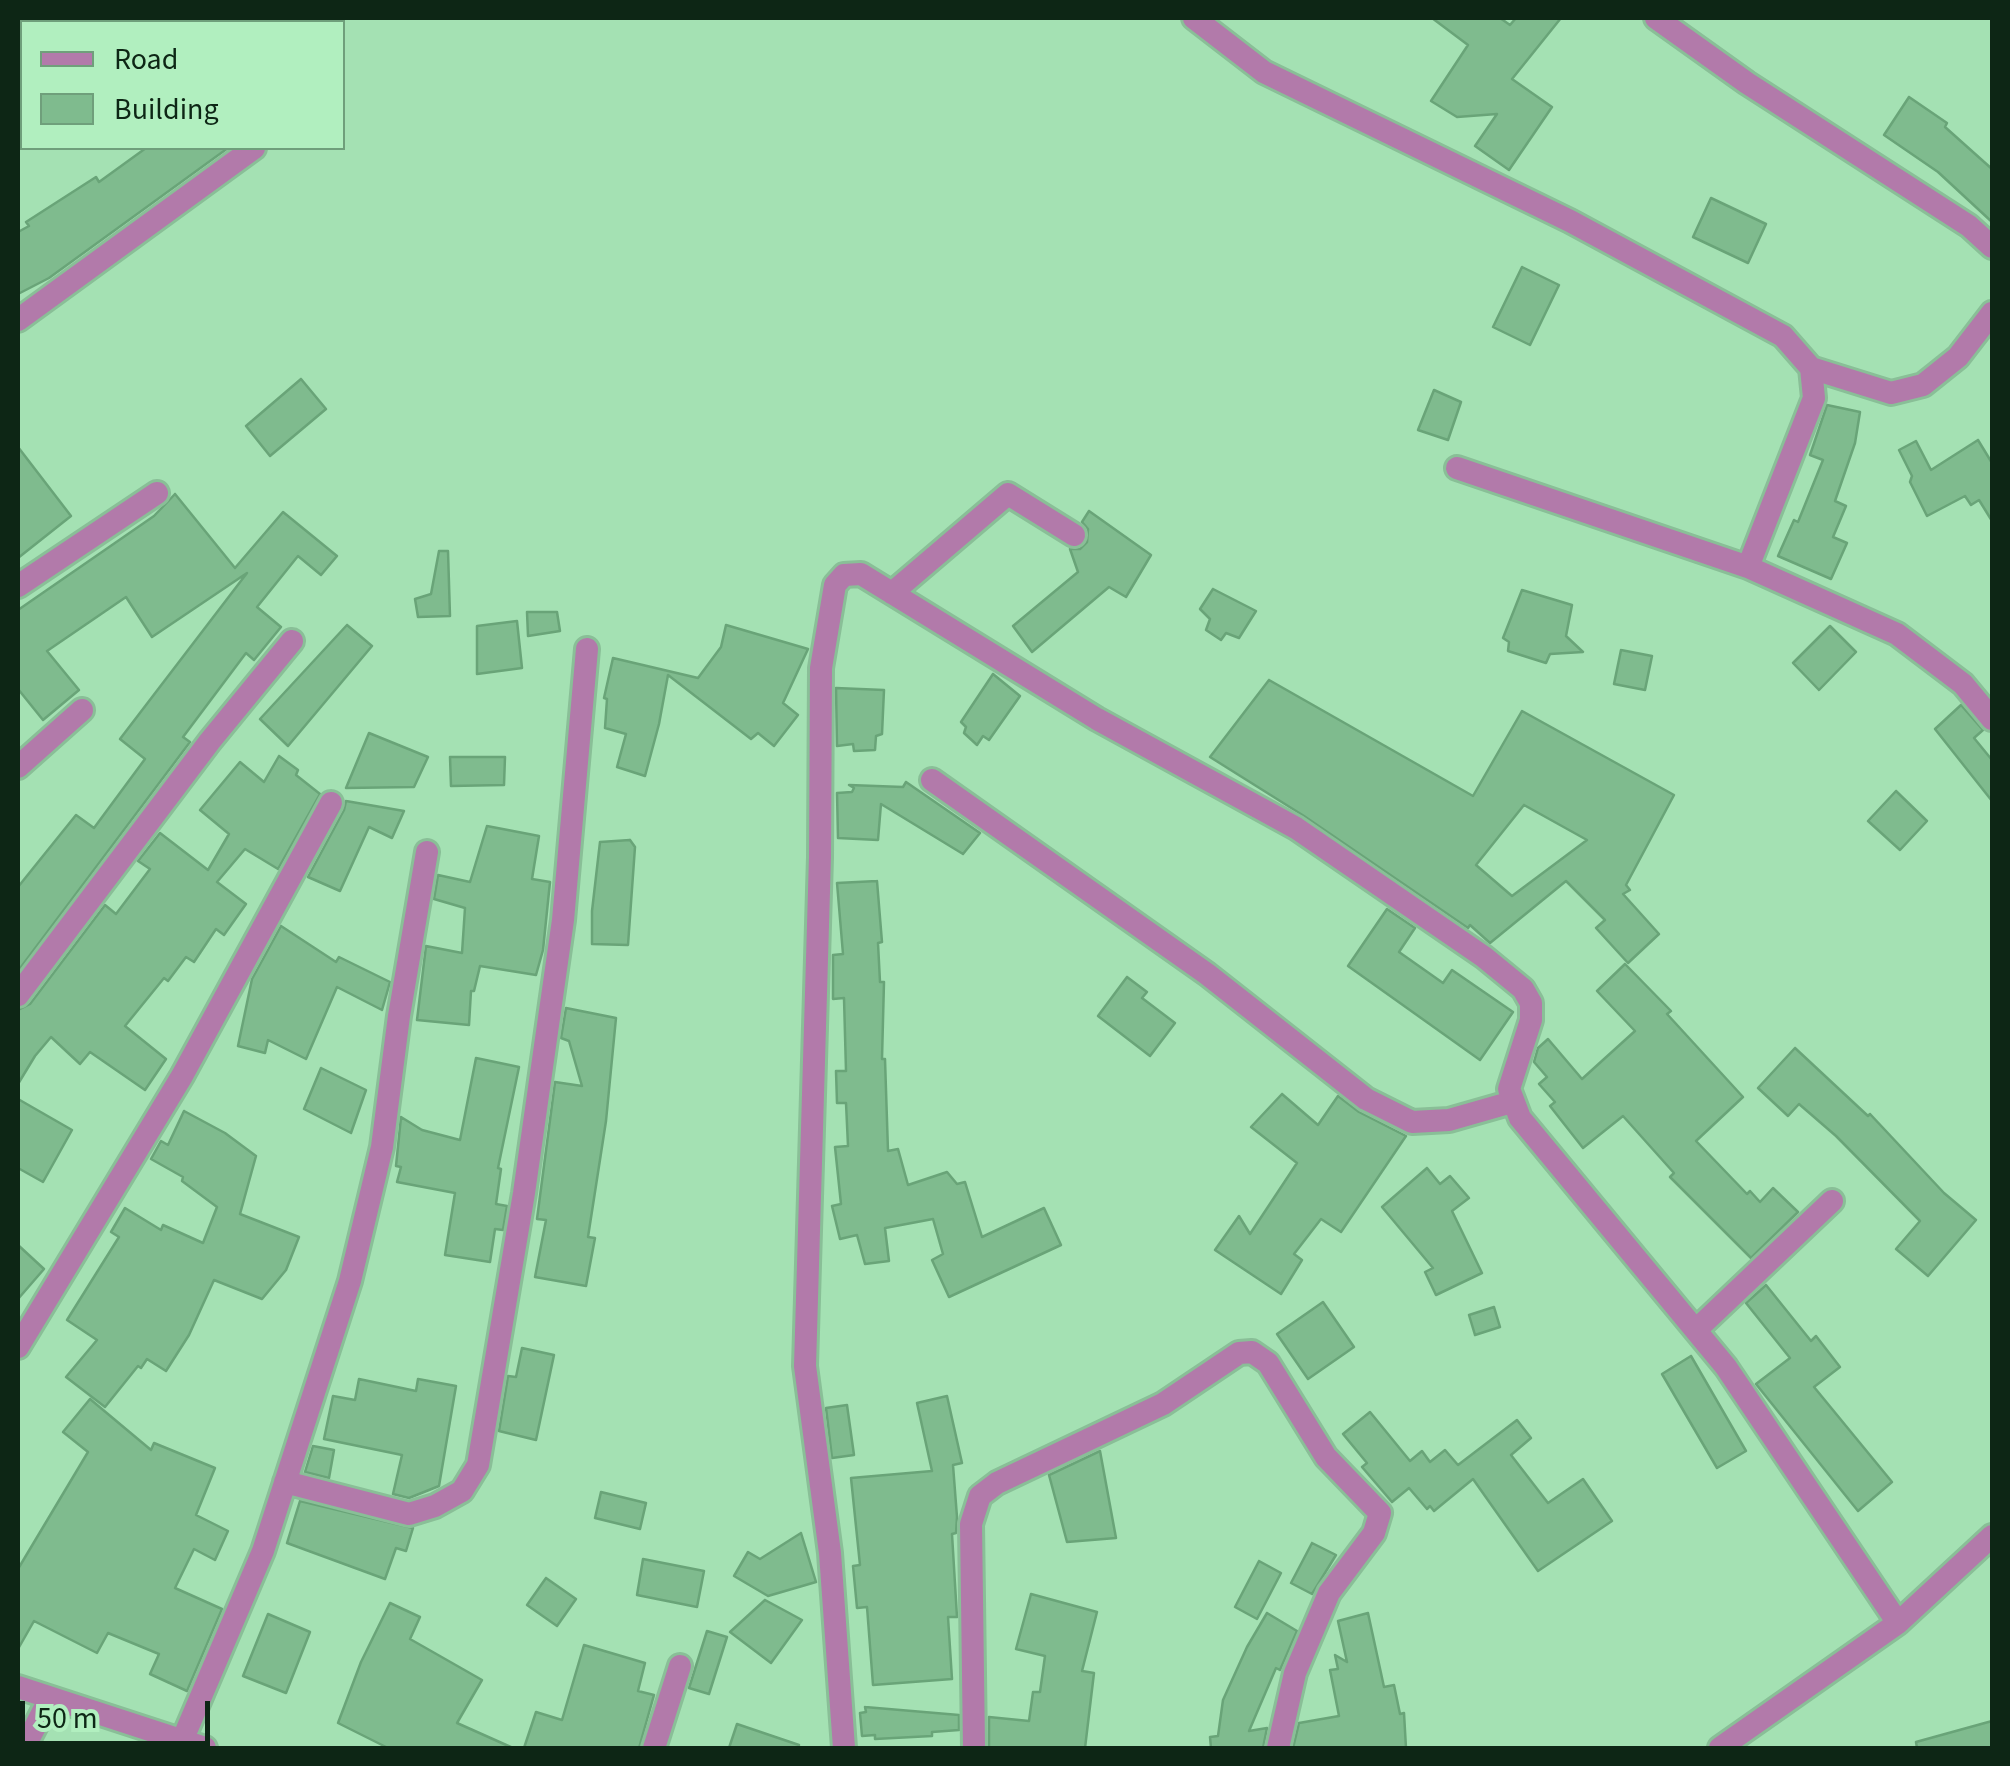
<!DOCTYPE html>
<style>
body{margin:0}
#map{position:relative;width:2010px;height:1766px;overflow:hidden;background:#a4e1b3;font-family:"Source Sans 3",sans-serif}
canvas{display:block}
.frame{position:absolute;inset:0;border:20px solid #0d2615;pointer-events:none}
.legend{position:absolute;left:20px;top:20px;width:325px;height:130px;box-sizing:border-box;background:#b1efbf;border:2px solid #6f9f7b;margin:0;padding:12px 18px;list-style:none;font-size:30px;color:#0d2615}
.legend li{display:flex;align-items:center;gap:20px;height:50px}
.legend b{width:50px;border:2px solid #6f9f7b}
.scale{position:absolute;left:20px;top:1701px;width:190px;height:45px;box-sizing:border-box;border:5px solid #0d2615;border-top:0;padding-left:12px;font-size:30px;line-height:35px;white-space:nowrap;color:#0d2615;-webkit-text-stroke:8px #b1efbf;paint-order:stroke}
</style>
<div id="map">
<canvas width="2010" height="1766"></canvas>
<div class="frame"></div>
<ul class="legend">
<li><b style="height:12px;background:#b27aaa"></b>Road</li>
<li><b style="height:28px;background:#7fbb8e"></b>Building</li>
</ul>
<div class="scale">50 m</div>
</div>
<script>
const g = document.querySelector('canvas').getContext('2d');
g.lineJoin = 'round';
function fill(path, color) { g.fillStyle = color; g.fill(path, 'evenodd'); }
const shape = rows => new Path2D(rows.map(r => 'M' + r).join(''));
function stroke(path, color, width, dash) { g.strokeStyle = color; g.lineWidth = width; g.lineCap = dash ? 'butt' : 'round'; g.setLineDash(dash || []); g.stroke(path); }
const building = shape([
 [1432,18,1500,18,1510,25,1516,18,1561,18,1512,79,1552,107,1509,170,1475,146,1497,114,1457,117,1431,101,1468,45,1432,18],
 [1909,97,1947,123,1945,127,1992,169,1992,222,1938,172,1884,135,1909,97],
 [146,148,228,148,49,278,18,294,18,232,29,226,26,222,96,177,99,182,146,148],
 [1711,198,1766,224,1748,263,1693,237,1711,198],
 [1522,267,1559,285,1530,345,1493,327,1522,267],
 [301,379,326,409,270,456,246,426,301,379],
 [1434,390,1461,402,1448,440,1418,430,1434,390],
 [1827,405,1860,412,1855,443,1835,501,1846,506,1833,537,1847,543,1831,579,1778,556,1794,520,1798,522,1823,460,1810,455,1827,405],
 [1978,440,1992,463,1992,521,1979,500,1971,505,1965,496,1927,516,1910,482,1912,476,1899,450,1916,441,1931,470,1978,440],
 [18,447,71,516,18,558,18,447],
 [175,494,235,568,283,512,337,556,321,575,298,556,257,607,281,627,254,660,246,653,183,737,190,742,18,971,18,887,76,815,94,828,145,759,120,739,247,573,152,637,126,597,47,651,79,690,43,720,18,689,18,610,154,516,175,494],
 [1089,511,1151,555,1126,597,1109,587,1032,652,1013,626,1078,572,1070,549,1080,549,1087,542,1088,529,1082,522,1089,511],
 [439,551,448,551,450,616,418,617,415,599,431,594,439,551],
 [1213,589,1256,611,1239,638,1226,633,1221,640,1206,630,1210,619,1200,609,1213,589],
 [1522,590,1572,605,1566,636,1583,652,1550,654,1546,663,1508,651,1509,642,1503,638,1522,590],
 [527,612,557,612,560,631,528,636,527,612],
 [517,621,522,668,477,674,477,626,517,621],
 [347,625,372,646,288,746,260,719,347,625],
 [726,625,808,649,783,703,798,715,774,746,758,733,751,739,668,675,659,724,645,776,617,767,626,734,605,728,607,699,604,698,613,658,698,678,721,647,726,625],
 [1830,626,1856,652,1819,690,1793,663,1830,626],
 [1621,650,1652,656,1645,690,1614,684,1621,650],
 [993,674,1020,696,989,740,983,736,977,745,964,733,966,727,961,722,993,674],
 [1269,680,1473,796,1522,711,1674,795,1626,885,1630,890,1623,894,1659,934,1628,963,1596,928,1605,920,1566,881,1490,943,1470,925,1468,928,1304,816,1210,757,1269,680],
 [1524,805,1587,840,1512,896,1476,865,1524,805],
 [836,688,884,690,882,734,876,736,875,750,854,751,853,744,837,746,836,688],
 [1961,705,1983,730,1974,738,1992,760,1992,801,1935,729,1961,705],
 [369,733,428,757,414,787,346,788,369,733],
 [279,756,298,770,296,775,320,794,278,869,245,849,217,882,246,904,224,935,216,929,194,962,186,957,168,981,164,978,125,1026,166,1059,145,1090,90,1052,80,1064,51,1037,35,1056,18,1084,18,1010,30,1004,105,905,116,914,150,869,138,861,160,833,208,870,229,834,200,810,240,762,264,782,279,756],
 [450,757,505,757,504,785,451,786,450,757],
 [906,782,980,833,963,854,881,804,878,840,838,838,837,793,852,792,854,788,849,785,903,787,906,782],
 [1896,791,1927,821,1900,850,1868,821,1896,791],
 [346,801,404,811,392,838,369,827,340,891,308,877,344,810,346,801],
 [487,826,539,836,532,879,550,882,543,950,536,975,480,966,474,991,471,991,469,1025,417,1020,426,946,462,953,465,908,434,899,438,875,470,882,487,826],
 [630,840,635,847,628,945,592,944,592,911,600,842,630,840],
 [877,881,882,942,878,943,880,982,884,982,882,1059,885,1059,888,1151,898,1149,908,1185,947,1172,957,1184,965,1182,982,1237,1044,1208,1061,1245,949,1297,932,1260,943,1254,933,1219,885,1228,889,1261,865,1264,857,1235,840,1239,832,1206,841,1204,835,1147,848,1146,846,1103,837,1103,836,1071,846,1071,844,998,833,999,833,955,843,954,837,883,877,881],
 [1387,909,1415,928,1399,952,1443,983,1452,970,1513,1012,1480,1060,1348,966,1387,909],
 [281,926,336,962,339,957,390,982,382,1010,337,987,306,1059,268,1040,265,1053,238,1046,252,979,281,926],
 [1625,964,1671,1011,1667,1014,1743,1097,1696,1141,1747,1194,1750,1191,1760,1202,1773,1188,1798,1212,1751,1258,1670,1177,1674,1173,1623,1116,1583,1148,1550,1106,1555,1102,1539,1084,1547,1077,1534,1062,1538,1048,1548,1039,1582,1079,1635,1031,1597,991,1625,964],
 [1127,977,1147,992,1142,998,1175,1023,1150,1056,1098,1016,1127,977],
 [566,1008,616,1018,606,1121,588,1237,595,1238,586,1286,535,1277,546,1220,537,1219,555,1082,582,1086,569,1041,561,1038,566,1008],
 [1795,1048,1868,1116,1870,1114,1944,1193,1976,1220,1928,1276,1896,1249,1920,1221,1836,1136,1799,1104,1788,1116,1758,1088,1795,1048],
 [476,1058,519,1067,498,1168,501,1169,496,1204,507,1206,503,1230,495,1229,490,1262,445,1255,455,1193,397,1182,401,1167,396,1166,401,1117,422,1130,460,1140,476,1058],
 [321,1068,366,1090,351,1133,304,1109,321,1068],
 [1282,1094,1318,1125,1338,1096,1359,1112,1406,1136,1341,1232,1321,1219,1294,1254,1302,1260,1281,1294,1215,1250,1239,1216,1250,1234,1297,1163,1251,1127,1282,1094],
 [18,1099,72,1130,43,1182,18,1168,18,1099],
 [184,1111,225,1133,256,1156,240,1214,299,1237,286,1270,262,1299,214,1280,189,1335,166,1371,147,1359,141,1368,138,1366,105,1407,66,1377,97,1340,67,1320,119,1237,111,1232,125,1208,161,1230,163,1225,203,1243,217,1207,182,1181,183,1177,151,1159,161,1141,168,1145,184,1111],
 [1427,1168,1440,1184,1450,1176,1469,1198,1452,1211,1482,1273,1436,1295,1425,1272,1433,1268,1382,1207,1427,1168],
 [18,1245,44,1269,18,1299,18,1245],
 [1766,1285,1811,1341,1816,1336,1840,1367,1814,1387,1892,1482,1858,1511,1756,1384,1790,1358,1746,1303,1766,1285],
 [1323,1302,1354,1347,1308,1379,1277,1334,1323,1302],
 [1494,1307,1500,1327,1475,1335,1469,1315,1494,1307],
 [522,1348,554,1355,536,1440,499,1431,508,1376,516,1377,522,1348],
 [1691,1356,1746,1451,1717,1468,1662,1374,1691,1356],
 [359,1379,416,1391,418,1379,456,1386,439,1486,409,1498,393,1494,402,1455,324,1439,333,1396,355,1400,359,1379],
 [947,1396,962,1463,953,1465,957,1517,956,1533,952,1534,957,1617,948,1617,952,1679,873,1685,867,1607,857,1608,853,1566,860,1565,851,1478,932,1471,917,1403,947,1396],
 [90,1399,151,1450,154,1443,215,1468,196,1515,228,1531,215,1560,194,1549,175,1588,222,1609,187,1691,150,1674,159,1654,108,1633,97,1653,34,1621,18,1649,18,1569,88,1452,63,1432,90,1399],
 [847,1405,854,1455,832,1458,826,1408,847,1405],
 [1370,1412,1410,1461,1422,1451,1430,1462,1445,1450,1458,1465,1517,1420,1531,1438,1511,1455,1548,1503,1583,1479,1612,1521,1538,1571,1473,1479,1434,1511,1430,1506,1427,1509,1409,1488,1392,1502,1362,1467,1367,1463,1343,1434,1370,1412],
 [313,1446,334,1450,329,1478,305,1472,313,1446],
 [1100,1451,1116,1538,1067,1542,1049,1475,1100,1451],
 [601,1492,646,1503,640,1529,595,1518,601,1492],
 [300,1501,413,1528,406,1551,396,1548,385,1579,287,1543,300,1501],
 [801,1533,816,1582,768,1596,734,1576,748,1552,760,1559,801,1533],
 [1312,1543,1336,1555,1312,1594,1291,1583,1312,1543],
 [643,1559,704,1571,697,1607,637,1595,643,1559],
 [1259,1561,1281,1573,1257,1619,1235,1607,1259,1561],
 [546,1578,576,1599,557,1626,527,1605,546,1578],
 [1031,1594,1097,1612,1082,1671,1094,1673,1085,1748,989,1748,989,1717,1029,1721,1033,1692,1040,1692,1045,1656,1016,1649,1031,1594],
 [765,1600,802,1620,771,1663,730,1632,765,1600],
 [390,1603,420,1617,410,1639,482,1680,457,1723,513,1748,388,1748,338,1723,361,1662,390,1603],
 [1267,1613,1297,1631,1280,1670,1276,1668,1249,1731,1267,1728,1263,1748,1211,1748,1210,1737,1218,1736,1223,1700,1247,1647,1267,1613],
 [1368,1613,1384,1687,1394,1685,1400,1714,1404,1713,1406,1748,1293,1748,1299,1723,1339,1716,1330,1670,1338,1669,1335,1655,1347,1662,1338,1621,1368,1613],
 [268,1614,310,1632,286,1693,243,1676,268,1614],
 [707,1631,727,1637,709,1694,689,1688,707,1631],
 [584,1645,645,1663,638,1691,654,1695,639,1748,524,1748,536,1712,562,1720,584,1645],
 [865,1707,959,1715,959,1730,932,1732,932,1736,875,1739,875,1735,862,1736,860,1713,866,1712,865,1707],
 [1992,1721,1992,1748,1917,1748,1916,1742,1992,1721],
 [737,1724,799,1745,798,1748,729,1748,737,1724]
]);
fill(building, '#7fbb8e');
stroke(building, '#69a478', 2.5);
const street = shape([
 [1194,18,1264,72,1570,221,1783,336,1811,368,1814,398,1748,567],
 [1656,18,1747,83,1969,226,1992,247],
 [18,320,254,148],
 [1811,368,1891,393,1923,385,1958,357,1992,313],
 [1457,468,1748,567,1897,634,1963,684,1992,719],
 [18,586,157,493],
 [892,593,1008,494,1074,535],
 [18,767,82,710],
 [932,780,1207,974,1366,1099,1412,1122,1449,1120,1512,1102],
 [18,995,210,741,292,641],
 [1696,1330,1832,1201],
 [18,1347,182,1076,331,803],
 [285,1482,409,1514,435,1506,462,1491,478,1465,524,1193,563,920,587,649],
 [18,1687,205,1748],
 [182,1741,263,1551,350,1281,382,1147,399,1016,427,852],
 [24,1748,50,1698],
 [654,1748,680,1666],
 [844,1748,830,1553,805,1366,820,857,821,668,835,585,844,575,861,574,1097,719,1296,828,1484,957,1523,989,1531,1003,1531,1020,1509,1089,1520,1118,1726,1367,1898,1623],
 [974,1748,971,1524,980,1496,997,1483,1163,1404,1239,1353,1252,1352,1268,1363,1326,1457,1380,1513,1374,1533,1329,1593,1295,1673,1278,1748],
 [1720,1748,1898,1623,1992,1536]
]);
stroke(street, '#89bf97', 28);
stroke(street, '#b27aaa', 22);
</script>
